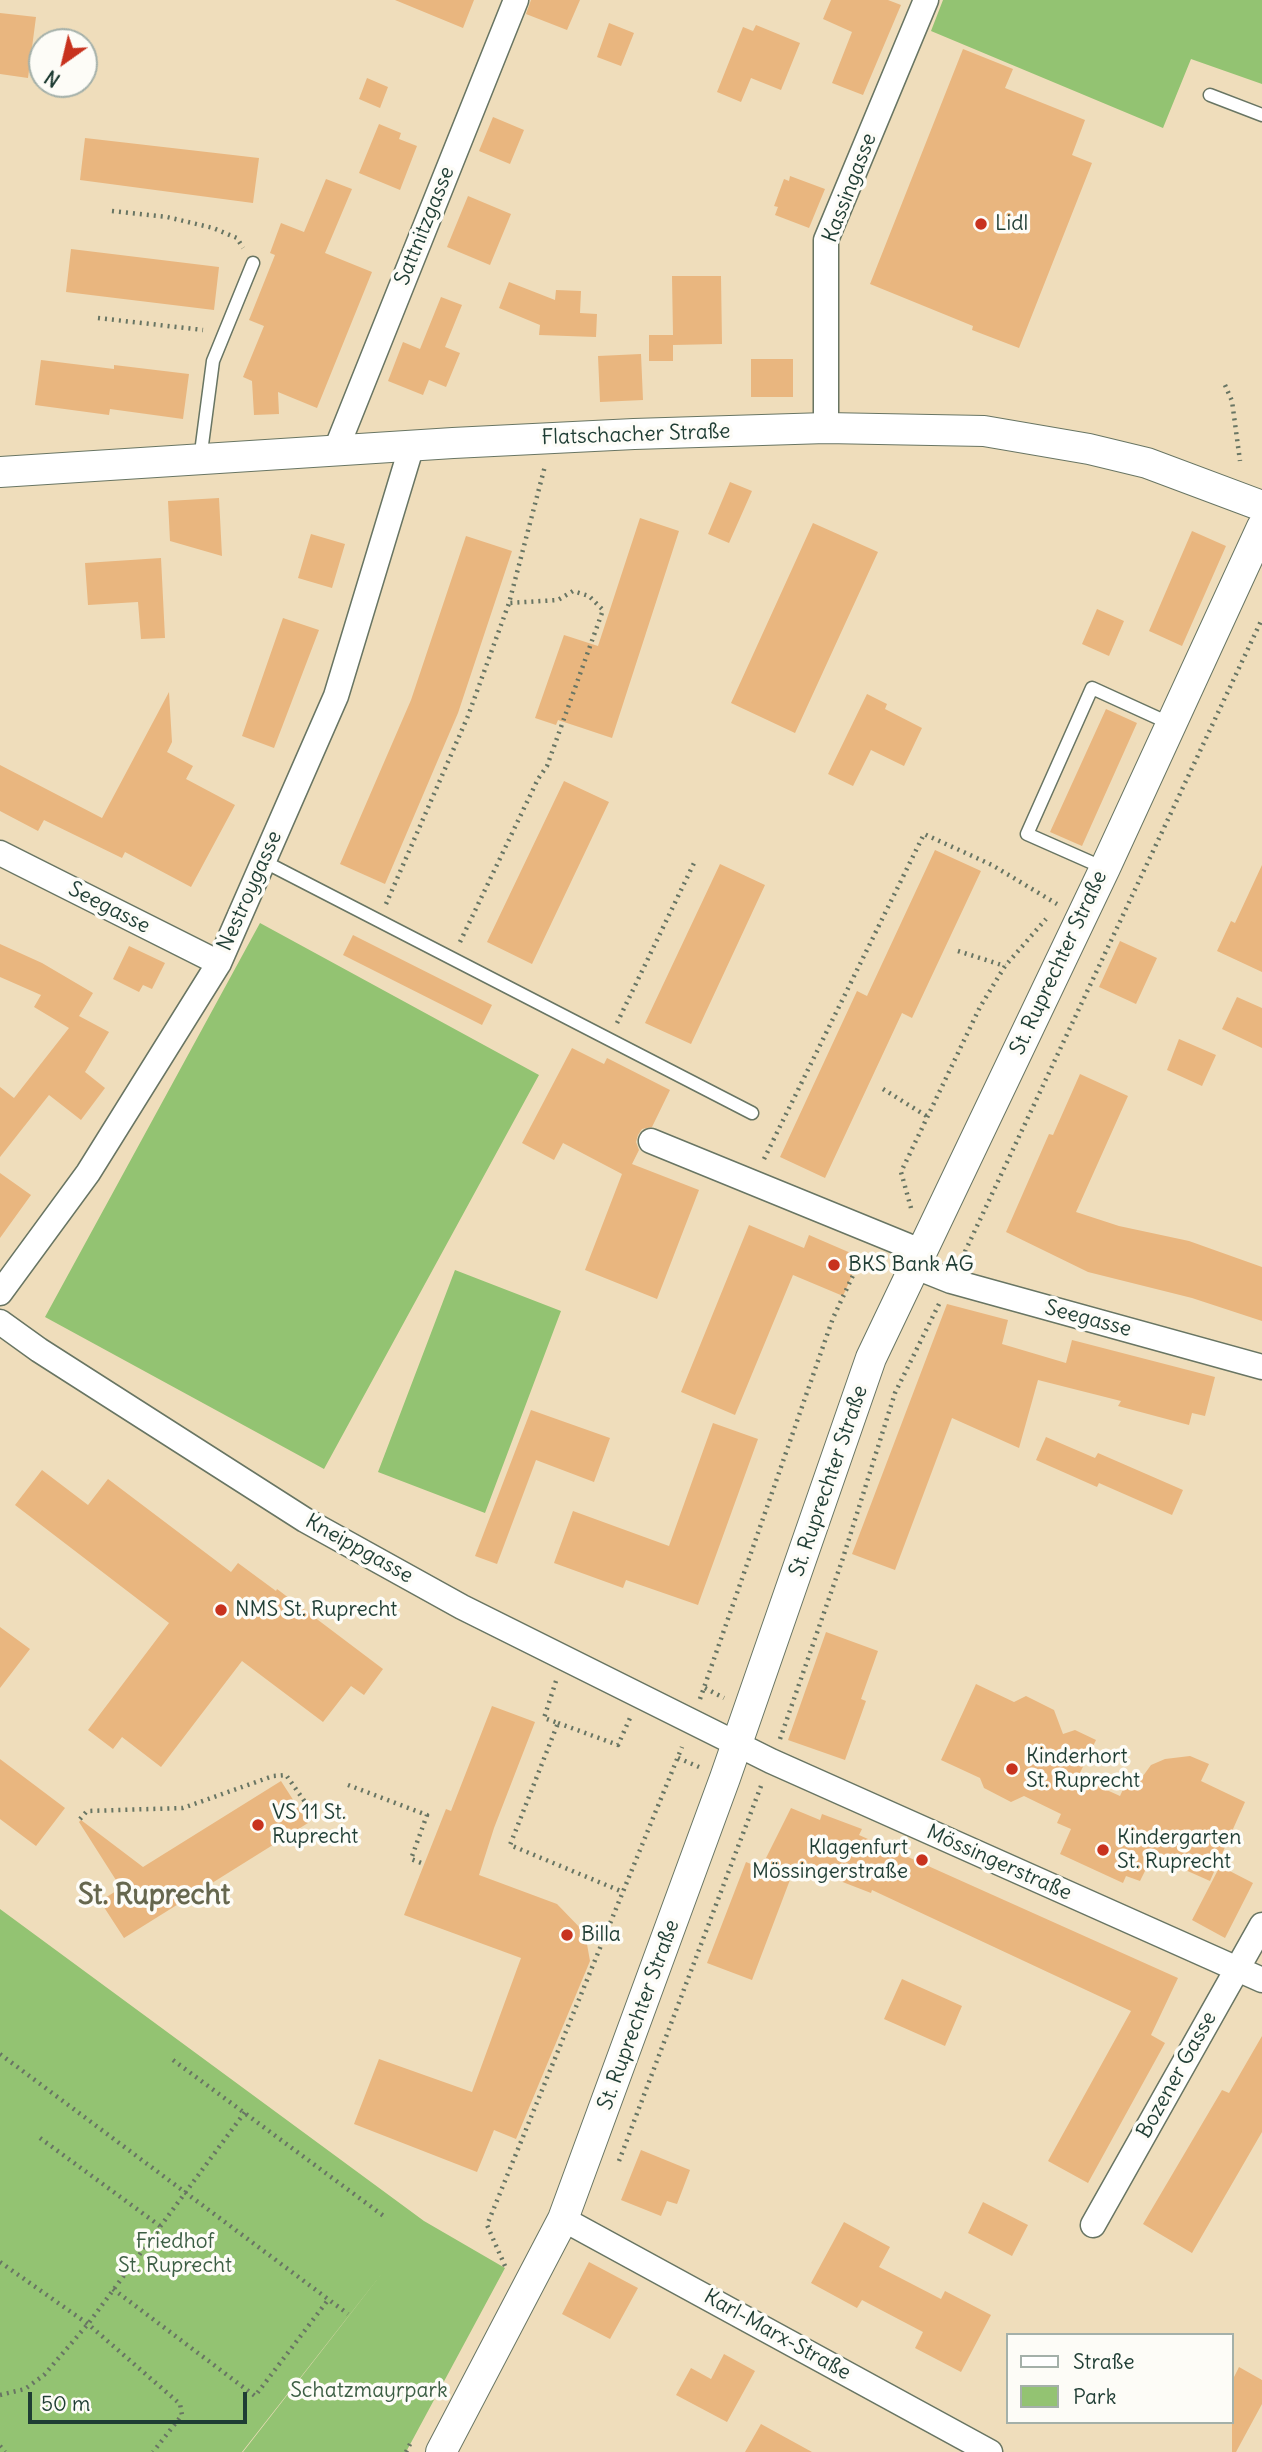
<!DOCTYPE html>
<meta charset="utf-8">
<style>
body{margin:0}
#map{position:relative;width:1262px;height:2452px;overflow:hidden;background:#efddbb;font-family:Delius,sans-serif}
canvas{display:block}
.legend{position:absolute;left:1006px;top:2333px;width:228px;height:91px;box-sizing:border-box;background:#fdfcf7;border:2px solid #a4b0a9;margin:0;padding:9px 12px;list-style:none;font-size:21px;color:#1f3d34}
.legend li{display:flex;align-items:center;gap:14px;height:35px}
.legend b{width:35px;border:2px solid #a4b0a9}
.north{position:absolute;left:28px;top:28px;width:70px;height:70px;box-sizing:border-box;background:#fdfcf7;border:2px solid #a4b0a9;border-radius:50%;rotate:214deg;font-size:19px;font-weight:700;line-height:28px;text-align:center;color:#1f3d34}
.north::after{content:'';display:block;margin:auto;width:24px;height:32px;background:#c8321e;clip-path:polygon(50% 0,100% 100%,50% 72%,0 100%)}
.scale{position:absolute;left:28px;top:2392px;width:219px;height:32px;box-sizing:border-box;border:4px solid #1f3d34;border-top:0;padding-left:9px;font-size:21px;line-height:24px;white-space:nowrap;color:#1f3d34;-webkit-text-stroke:5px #fdfcf7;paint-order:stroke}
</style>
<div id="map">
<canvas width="1262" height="2452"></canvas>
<ul class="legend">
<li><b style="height:9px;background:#fff"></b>Straße</li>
<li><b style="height:19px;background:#93c372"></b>Park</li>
</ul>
<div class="north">N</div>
<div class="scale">50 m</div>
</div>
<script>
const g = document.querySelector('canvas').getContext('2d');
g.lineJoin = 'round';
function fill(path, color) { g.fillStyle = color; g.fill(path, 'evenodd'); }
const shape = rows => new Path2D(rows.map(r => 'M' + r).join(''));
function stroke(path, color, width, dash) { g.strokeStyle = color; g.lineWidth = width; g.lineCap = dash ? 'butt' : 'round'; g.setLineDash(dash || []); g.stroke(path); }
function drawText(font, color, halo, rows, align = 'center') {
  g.font = font + ' Delius,sans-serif'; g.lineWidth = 7; g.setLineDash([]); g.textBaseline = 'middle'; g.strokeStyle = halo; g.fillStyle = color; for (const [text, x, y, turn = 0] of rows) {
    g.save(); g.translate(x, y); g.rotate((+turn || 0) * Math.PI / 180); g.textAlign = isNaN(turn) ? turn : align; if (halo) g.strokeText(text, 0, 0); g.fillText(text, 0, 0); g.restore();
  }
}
fill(shape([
 [943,0,1262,0,1262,84,1191,59,1163,128,931,31],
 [260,923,539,1075,324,1469,45,1317],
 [455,1270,561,1311,485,1513,378,1472],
 [0,1909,424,2221,505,2268,406,2452,243,2452,383,2272,242,2452,0,2452]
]), '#93c372');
fill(shape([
 [395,0,474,0,463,28],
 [531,0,580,0,567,30,526,14],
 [831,0,888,0,901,5,863,95,832,83,852,32,823,19],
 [0,13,36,17,28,78,0,74],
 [609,23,634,33,621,66,597,57],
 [756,25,800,43,781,90,751,78,741,102,717,92,743,27,753,31],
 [963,49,1013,69,1005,88,1085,120,1072,155,1092,163,1019,348,972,330,973,326,870,284],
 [367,78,388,87,380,108,359,99],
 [493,117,524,130,510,164,479,151],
 [379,124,401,133,399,139,417,146,400,190,359,173],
 [85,138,259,158,253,203,80,180],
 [790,176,825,189,809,228,775,215,778,207,774,206,784,179,789,181],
 [326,179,352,189,325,253,372,272,317,408,278,392,279,414,254,415,252,381,243,377,264,326,249,320,275,255,270,253,281,223,304,232],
 [468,196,511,214,490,265,447,247],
 [71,249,219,267,214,310,66,292],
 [672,276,721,276,722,344,673,345,673,361,649,361,649,335,673,335],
 [509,282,555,300,556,290,581,291,580,313,597,314,596,337,539,335,540,325,499,308],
 [441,297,462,305,445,347,460,353,446,387,429,380,423,395,388,381,403,342,420,349],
 [641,354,643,400,600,402,598,356],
 [751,359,793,359,793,397,751,397],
 [41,360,114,369,114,365,189,374,183,419,110,409,109,415,35,405],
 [730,482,752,491,729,543,708,534],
 [219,498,222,556,170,541,168,501],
 [640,518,679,531,612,738,558,720,556,725,535,718,564,635,598,646],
 [813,523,878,552,795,733,731,703],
 [1192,531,1226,546,1182,646,1149,631],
 [311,534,345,544,332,588,298,578],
 [466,536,512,551,458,713,385,884,340,864,411,700],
 [161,558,165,638,141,639,138,602,88,605,85,563],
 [1097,609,1124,621,1109,656,1082,644],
 [283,618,319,630,274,748,242,736],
 [169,692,172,742,167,752,193,766,186,779,235,805,191,887,125,852,122,858,44,820,38,831,0,811,0,765,102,818],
 [867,694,887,704,885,709,922,728,904,766,871,750,853,786,828,774],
 [1106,709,1137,723,1082,846,1050,832],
 [564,781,609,802,532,964,487,942],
 [935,850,981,871,912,1018,902,1013,825,1178,780,1157,857,991,867,996],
 [720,864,765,885,691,1044,645,1023],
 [1262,865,1262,972,1217,951,1231,921,1235,923],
 [353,935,492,1005,482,1025,343,955],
 [1120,941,1157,958,1136,1004,1099,987],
 [0,944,42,963,93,993,79,1016,109,1032,85,1072,105,1088,81,1120,49,1095,0,1157,0,1087,14,1098,69,1028,34,1007,41,995,0,977],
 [129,946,165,963,152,989,143,985,139,992,113,979],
 [1237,997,1262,1008,1262,1048,1222,1029],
 [1179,1039,1216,1055,1202,1086,1167,1070],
 [572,1048,604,1064,607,1058,670,1090,652,1127,642,1129,638,1135,636,1142,639,1150,632,1164,699,1190,657,1299,585,1270,622,1174,563,1143,554,1160,522,1143],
 [1080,1074,1128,1096,1076,1212,1119,1226,1189,1241,1262,1267,1262,1321,1192,1298,1088,1272,1006,1232,1049,1134,1053,1135],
 [0,1173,31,1195,0,1238],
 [749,1225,804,1248,809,1235,860,1257,843,1296,793,1275,735,1415,681,1392],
 [947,1304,1008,1320,1002,1344,1066,1363,1072,1340,1215,1377,1205,1416,1192,1413,1189,1425,1118,1406,1121,1401,1038,1380,1019,1448,952,1418,895,1570,852,1554],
 [531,1410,610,1438,594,1482,536,1460,497,1564,475,1556],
 [713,1423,758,1439,698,1605,626,1580,623,1588,554,1563,573,1511,669,1546],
 [1046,1437,1095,1458,1098,1453,1183,1490,1172,1515,1099,1483,1097,1487,1036,1460],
 [42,1470,88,1505,108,1479,231,1572,238,1563,276,1591,277,1589,383,1669,364,1695,351,1686,323,1722,242,1661,161,1767,122,1737,113,1749,88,1730,169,1623,15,1505],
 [0,1627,30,1649,0,1688],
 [826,1632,878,1651,861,1699,866,1701,845,1760,788,1740],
 [976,1684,1014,1702,1026,1696,1054,1710,1063,1734,1075,1730,1096,1740,1078,1777,1120,1796,1126,1783,1135,1787,1151,1765,1165,1759,1190,1756,1209,1764,1201,1781,1245,1802,1210,1881,1156,1857,1151,1867,1148,1865,1140,1881,1126,1876,1123,1883,1060,1854,1071,1829,1057,1823,1061,1814,1024,1796,1011,1802,984,1788,980,1778,941,1760],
 [492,1706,535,1722,494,1828,479,1875,557,1904,585,1933,590,1961,516,2139,494,2130,477,2172,354,2124,379,2059,472,2092,521,1958,404,1915,446,1809,451,1811],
 [0,1759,65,1808,36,1846,0,1819],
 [281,1781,308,1823,124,1938,100,1901,121,1888,79,1822,81,1820,143,1867],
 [791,1808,820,1820,822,1814,862,1829,859,1835,1178,1978,1151,2035,1165,2043,1088,2183,1048,2161,1131,2011,872,1890,871,1893,796,1864,752,1980,707,1963,746,1862,761,1868],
 [1220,1866,1253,1883,1225,1938,1192,1920],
 [902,1979,962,2006,945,2046,884,2019],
 [1262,2036,1262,2132,1192,2253,1143,2224,1222,2090,1229,2093],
 [641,2150,690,2170,677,2204,667,2201,661,2216,621,2200],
 [983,2202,1028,2225,1012,2256,968,2233],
 [844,2222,890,2247,879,2267,941,2299,945,2291,991,2315,961,2372,915,2348,923,2332,862,2300,857,2308,811,2283],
 [589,2262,638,2288,610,2339,562,2314],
 [724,2354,755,2371,727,2422,676,2395,691,2368,711,2379],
 [1239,2367,1262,2380,1262,2404,1236,2452,1232,2452,1232,2381],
 [761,2424,812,2452,745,2452]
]), '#e9b67f');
const service = shape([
 [1210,95,1262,115],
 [200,460,213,361,253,263],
 [263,861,752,1113],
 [1104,868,1027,834,1092,688,1171,724]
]);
const minor = shape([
 [826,428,826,240,926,0],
 [335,452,516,0],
 [0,853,219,963],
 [651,1141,923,1252],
 [916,1267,951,1281,1262,1367],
 [0,1293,88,1173,219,963,336,696,412,445],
 [0,1322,39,1350,305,1520,462,1607,771,1761,1262,1980],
 [563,2219,990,2452],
 [1093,2225,1262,1925]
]);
const tertiary = shape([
 [0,472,453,443,634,434,826,428,984,431,1089,449,1147,463,1262,506],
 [441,2452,563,2219,725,1778,871,1358,1105,868,1262,527]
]);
stroke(service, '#687563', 15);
stroke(minor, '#687563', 27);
stroke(tertiary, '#687563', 32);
stroke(shape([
 [112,211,167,217,213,228,237,238,243,248],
 [98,318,203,330],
 [1225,385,1232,401,1240,461],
 [386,904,468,716,509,603,545,466],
 [460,942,538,779,547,766,603,610,589,596,573,591,558,600,509,603],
 [958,951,1005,966],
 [617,1023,696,859],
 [883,1089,928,1117],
 [764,1159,924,834,992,865,1057,904],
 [911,1208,901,1172,980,1007,1005,966,1046,919],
 [962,1258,1262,619],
 [556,1681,544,1718,558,1723,510,1845,623,1892],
 [705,1688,724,1698],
 [700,1699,833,1318,863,1254],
 [558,1723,618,1745,630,1718],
 [780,1739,842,1561,895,1393,939,1304],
 [678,1758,699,1767],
 [348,1785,427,1815,411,1859,424,1864],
 [80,1819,87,1811,183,1808,273,1776,286,1775,310,1809],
 [0,2054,348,2314],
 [173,2060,385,2217],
 [40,2138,160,2226],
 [619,2161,761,1786],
 [0,2262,88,2324,180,2404,182,2415,153,2452],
 [505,2266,487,2225,682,1747],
 [113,2289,255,2396,328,2300],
 [0,2395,25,2389,44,2375,88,2324,245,2112],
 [0,2446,5,2452],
 [406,2452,412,2440]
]), '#687563', 4.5, [2, 5]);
stroke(service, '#fff', 12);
stroke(minor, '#fff', 24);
stroke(tertiary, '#fff', 30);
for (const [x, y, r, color] of [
 [981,224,7,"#c8321e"],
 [834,1265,7,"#c8321e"],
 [221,1610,7,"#c8321e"],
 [1012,1769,7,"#c8321e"],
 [258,1825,7,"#c8321e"],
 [1103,1850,7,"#c8321e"],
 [922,1860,7,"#c8321e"],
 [567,1935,7,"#c8321e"]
]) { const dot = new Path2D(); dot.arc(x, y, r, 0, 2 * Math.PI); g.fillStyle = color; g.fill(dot); stroke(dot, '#fdfcf7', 2.5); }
drawText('21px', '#1f3d34', '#fdfcf7', [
 ["Kassingasse",850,188,-69],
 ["Sattnitzgasse",425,226,-68],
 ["Flatschacher Straße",636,435,-2],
 ["Nestroygasse",250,891,-66],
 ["Seegasse",109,908,27],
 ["St. Ruprechter Straße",1059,963,-65],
 ["Seegasse",1088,1319,15],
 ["St. Ruprechter Straße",829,1481,-71],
 ["Kneippgasse",359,1549,29],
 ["Mössingerstraße",999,1863,24],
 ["St. Ruprechter Straße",639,2015,-70],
 ["Bozener Gasse",1177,2075,-61],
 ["Karl-Marx-Straße",777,2335,29]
]);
drawText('21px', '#1f3d34', '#fdfcf7', [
 ["Lidl",995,224],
 ["BKS Bank AG",848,1265],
 ["NMS St. Ruprecht",235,1610],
 ["Kinderhort",1026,1757],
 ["St. Ruprecht",1026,1781],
 ["VS 11 St.",272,1813],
 ["Ruprecht",272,1837],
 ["Kindergarten",1117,1838],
 ["St. Ruprecht",1117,1862],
 ["Klagenfurt",908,1848,"right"],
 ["Mössingerstraße",908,1872,"right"],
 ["Billa",581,1935]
], 'left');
drawText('21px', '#3c5e44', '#fdfcf7', [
 ["Friedhof",175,2242],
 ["St. Ruprecht",175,2266],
 ["Schatzmayrpark",369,2391]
]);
drawText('bold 28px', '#66674e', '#fdfcf7', [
 ["St. Ruprecht",154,1896]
]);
</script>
